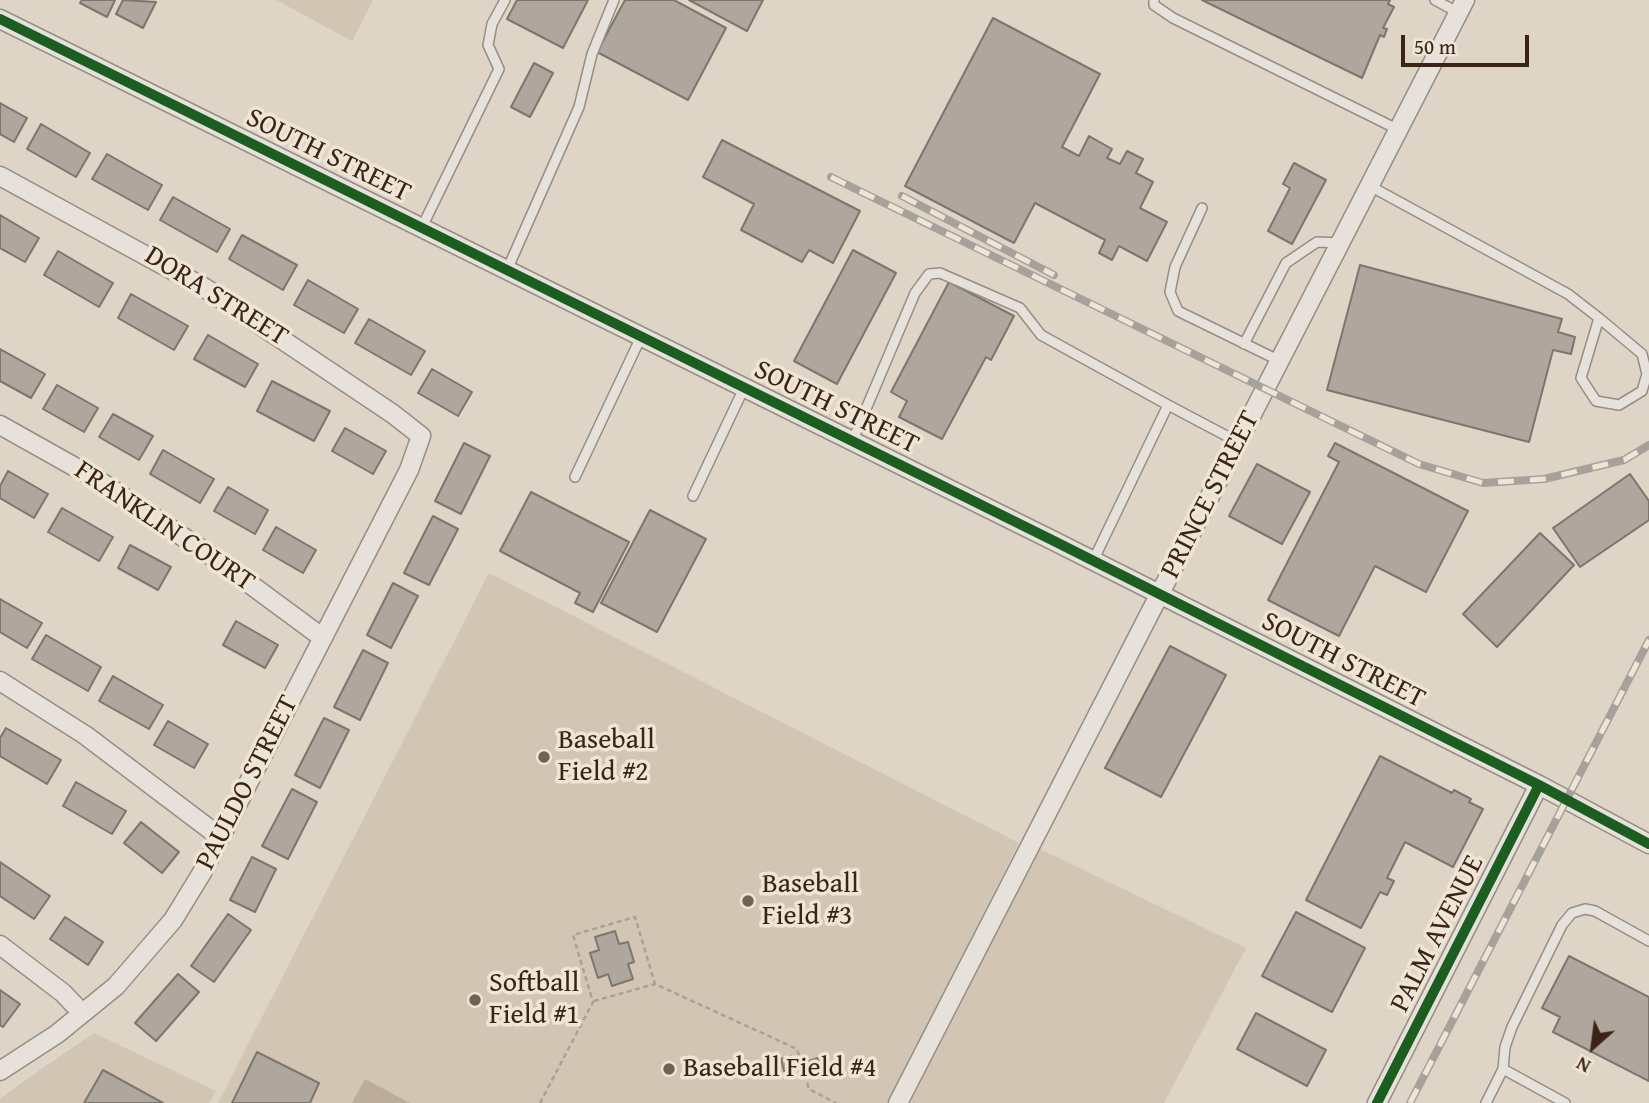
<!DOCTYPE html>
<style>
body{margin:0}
#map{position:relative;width:1649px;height:1103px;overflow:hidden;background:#ded5c7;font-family:"Gentium Book Plus",serif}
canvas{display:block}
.north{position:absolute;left:1558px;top:1012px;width:70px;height:70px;-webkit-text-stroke:5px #efe5d5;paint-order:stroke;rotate:208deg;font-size:19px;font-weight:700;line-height:28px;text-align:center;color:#3b2318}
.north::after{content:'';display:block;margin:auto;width:24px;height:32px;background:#3b2318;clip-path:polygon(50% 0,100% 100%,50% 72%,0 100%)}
.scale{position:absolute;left:1401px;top:35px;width:128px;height:32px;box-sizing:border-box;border:4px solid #3b2318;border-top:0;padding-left:9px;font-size:21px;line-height:24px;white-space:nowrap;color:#3b2318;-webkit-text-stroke:5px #efe5d5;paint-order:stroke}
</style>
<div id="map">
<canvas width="1649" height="1103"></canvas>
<div class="north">N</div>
<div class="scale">50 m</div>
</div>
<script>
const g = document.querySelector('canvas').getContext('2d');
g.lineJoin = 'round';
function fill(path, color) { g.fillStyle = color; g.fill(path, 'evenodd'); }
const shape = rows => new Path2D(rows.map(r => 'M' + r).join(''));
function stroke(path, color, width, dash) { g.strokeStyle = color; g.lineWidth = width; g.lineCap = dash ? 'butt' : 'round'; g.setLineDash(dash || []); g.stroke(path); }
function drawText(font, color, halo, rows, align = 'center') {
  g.font = font + ' "Gentium Book Plus",serif'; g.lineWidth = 7; g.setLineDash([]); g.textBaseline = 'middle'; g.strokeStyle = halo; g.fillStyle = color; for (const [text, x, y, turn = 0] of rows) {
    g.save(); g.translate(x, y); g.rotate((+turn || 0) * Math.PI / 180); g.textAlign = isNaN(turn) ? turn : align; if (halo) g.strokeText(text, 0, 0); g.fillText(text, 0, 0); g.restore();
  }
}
fill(shape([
 [276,0,373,0,352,41],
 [489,573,1019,843,887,1103,218,1103],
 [1040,849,1246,948,1164,1103,910,1103],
 [94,1033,216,1091,209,1103,0,1103,0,1099,37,1072]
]), '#d3c5b3');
fill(shape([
 [365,1079,410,1103,352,1103]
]), '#bcac9a');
const building = shape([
 [82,0,115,0,107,17,80,3,82,0],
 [123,0,156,2,143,28,116,14,123,0],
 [517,0,588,0,563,48,507,19,517,0],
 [625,0,674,0,726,28,688,100,597,52,625,0],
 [689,0,763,0,747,31,689,0],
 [1202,0,1390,0,1388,4,1394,7,1383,28,1387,29,1384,37,1380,35,1362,78,1202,0],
 [993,18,1100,74,1062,147,1079,156,1089,136,1112,149,1107,158,1120,164,1127,151,1143,159,1136,173,1153,182,1140,208,1167,222,1147,261,1119,246,1112,260,1099,253,1105,240,1035,203,1014,243,905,186,993,18],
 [534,63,553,73,530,117,511,107,534,63],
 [0,103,27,118,14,142,0,134,0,103],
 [41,124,90,153,76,177,27,149,41,124],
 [722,140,860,211,833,263,809,250,802,262,741,230,754,204,703,177,722,140],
 [107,154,162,185,148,210,92,179,107,154],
 [1294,163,1326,180,1292,244,1268,231,1290,188,1283,184,1294,163],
 [173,197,230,229,217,252,160,220,173,197],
 [0,215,39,238,25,262,0,248,0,215],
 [242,235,297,265,283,290,229,259,242,235],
 [853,250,896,273,837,384,794,361,853,250],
 [58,251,113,283,99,307,44,275,58,251],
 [1360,265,1562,319,1558,332,1575,337,1571,354,1553,350,1529,442,1327,390,1360,265],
 [308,280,358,309,344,333,294,305,308,280],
 [949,282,1014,316,991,360,986,357,942,439,899,417,907,401,891,392,949,282],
 [131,294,188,326,174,350,118,318,131,294],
 [369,319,425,351,411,375,355,343,369,319],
 [208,335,258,364,245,387,194,359,208,335],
 [0,349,45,374,31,398,0,381,0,349],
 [432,369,472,392,458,416,418,393,432,369],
 [272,381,330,411,314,441,257,411,272,381],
 [57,385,98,408,84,432,43,409,57,385],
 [113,414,153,436,139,460,99,437,113,414],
 [345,428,386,451,373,474,332,451,345,428],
 [464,443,490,456,461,514,435,501,464,443],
 [1335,443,1468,511,1426,592,1375,566,1339,636,1268,600,1339,462,1328,456,1335,443],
 [163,450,214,479,200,503,150,474,163,450],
 [1257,464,1310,492,1282,544,1229,516,1257,464],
 [8,471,48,494,34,518,0,498,0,486,8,471],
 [1630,474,1649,501,1649,520,1580,567,1553,528,1630,474],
 [228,487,268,510,255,534,214,511,228,487],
 [531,492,629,542,593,612,575,603,580,593,500,551,531,492],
 [62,508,113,537,99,561,48,532,62,508],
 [650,510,706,539,657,632,601,603,650,510],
 [433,516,458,529,429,585,404,573,433,516],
 [276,527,316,550,303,573,263,550,276,527],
 [1540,533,1574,565,1497,647,1463,614,1540,533],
 [130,545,171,567,158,590,118,568,130,545],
 [393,583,418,596,391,648,367,635,393,583],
 [0,599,42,623,27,648,0,632,0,599],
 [236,621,278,645,265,668,223,645,236,621],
 [46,635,101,667,88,691,32,659,46,635],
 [1170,646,1226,675,1161,797,1105,768,1170,646],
 [363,650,388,663,360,720,334,707,363,650],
 [113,676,163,705,149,729,99,701,113,676],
 [324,718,349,730,320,788,295,775,324,718],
 [168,721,208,744,194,768,154,745,168,721],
 [6,728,61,760,47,784,0,756,0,738,6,728],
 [1380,756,1452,793,1454,790,1471,799,1469,802,1483,809,1453,867,1405,842,1387,878,1394,881,1387,895,1380,892,1361,928,1306,900,1380,756],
 [76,782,126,811,112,834,63,806,76,782],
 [292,789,317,802,288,859,262,846,292,789],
 [141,822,179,852,162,873,124,843,141,822],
 [252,857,276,869,255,912,230,900,252,857],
 [0,862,50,896,34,919,0,896,0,862],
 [1296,912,1365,948,1332,1012,1262,976,1296,912],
 [228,914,251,930,214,982,191,966,228,914],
 [65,917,103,942,88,965,50,939,65,917],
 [615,931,619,944,628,942,634,962,628,964,633,979,612,986,608,974,598,978,590,953,599,950,595,937,615,931],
 [1569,956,1649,997,1649,1081,1553,1032,1560,1017,1542,1008,1569,956],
 [178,974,199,992,156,1041,135,1023,178,974],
 [0,990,20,1004,3,1027,0,1025,0,990],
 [1256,1013,1326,1050,1307,1086,1237,1049,1256,1013],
 [257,1052,319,1083,310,1103,232,1103,257,1052],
 [791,1056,795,1068,784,1071,781,1059,791,1056],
 [818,1058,822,1073,810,1077,806,1062,818,1058],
 [103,1070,163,1103,84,1103,103,1070]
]);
fill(building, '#afa79d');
stroke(building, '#7e756d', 2);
const service = shape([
 [1154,0,1154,5,1173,18,1399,130],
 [1435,0,1459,13],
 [1370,186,1568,294,1599,318,1642,354,1647,374,1642,391,1619,405,1596,401,1581,378,1599,318],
 [1202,208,1175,267,1170,292,1178,311,1280,361],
 [422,227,499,69,488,45,492,24,505,0],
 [507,270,579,107,592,54,614,0],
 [1244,344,1286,263,1317,242,1340,243],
 [852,442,915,293,929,274,940,273,1020,308,1041,335,1168,405],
 [575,477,641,337],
 [693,496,744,388],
 [1093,561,1168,405,1238,442],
 [1503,1069,1505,1047,1512,1027,1562,925,1572,913,1585,909,1595,911,1649,941],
 [1486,1103,1503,1069,1565,1103]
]);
const minor = shape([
 [0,19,1052,540,1539,785,1649,844],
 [0,176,205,288,393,414,421,436,409,470,203,871,173,920,116,986,57,1034,0,1071],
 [0,425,98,480,216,559,323,638],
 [0,681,85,735,220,837],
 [0,945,63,993,82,1013],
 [898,1103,1465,0],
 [1377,1103,1539,785]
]);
stroke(service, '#958e84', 12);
stroke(minor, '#958e84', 21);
stroke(shape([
 [594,1001,655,984],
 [540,1103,593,1002,573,935,635,917,655,984,797,1049,809,1089,836,1103]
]), '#a7a19b', 2.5, [5, 3.5]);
stroke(service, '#e6e1da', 9);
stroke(minor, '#e6e1da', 18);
const rail = shape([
 [831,177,1419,464,1483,483,1544,479,1624,460,1649,445],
 [902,196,1054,275],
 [1410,1103,1649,640]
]);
stroke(rail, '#a7a19b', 8);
stroke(rail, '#efe5d5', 5, [16]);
stroke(shape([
 [0,19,1052,540,1539,785,1649,844],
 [1377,1103,1539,785]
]), '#1b5e20', 10);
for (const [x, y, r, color] of [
 [544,757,7,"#746155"],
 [748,901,7,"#746155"],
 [475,1000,7,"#746155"],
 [669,1069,7,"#746155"]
]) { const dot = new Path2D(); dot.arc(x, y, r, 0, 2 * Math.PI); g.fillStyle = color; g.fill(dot); stroke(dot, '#efe5d5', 2.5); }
drawText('28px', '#3b2318', '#efe5d5', [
 ["SOUTH STREET",328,156,26],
 ["DORA STREET",216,297,32],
 ["SOUTH STREET",836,408,26],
 ["PRINCE STREET",1211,495,-63],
 ["FRANKLIN COURT",164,527,34],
 ["SOUTH STREET",1343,661,27],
 ["PAULDO STREET",248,783,-63],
 ["PALM AVENUE",1438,934,-63]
]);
drawText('28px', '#3b2318', '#efe5d5', [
 ["Baseball",558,741],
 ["Field #2",558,773],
 ["Baseball",762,885],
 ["Field #3",762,917],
 ["Softball",489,984],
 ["Field #1",489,1016],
 ["Baseball Field #4",683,1069]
], 'left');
</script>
